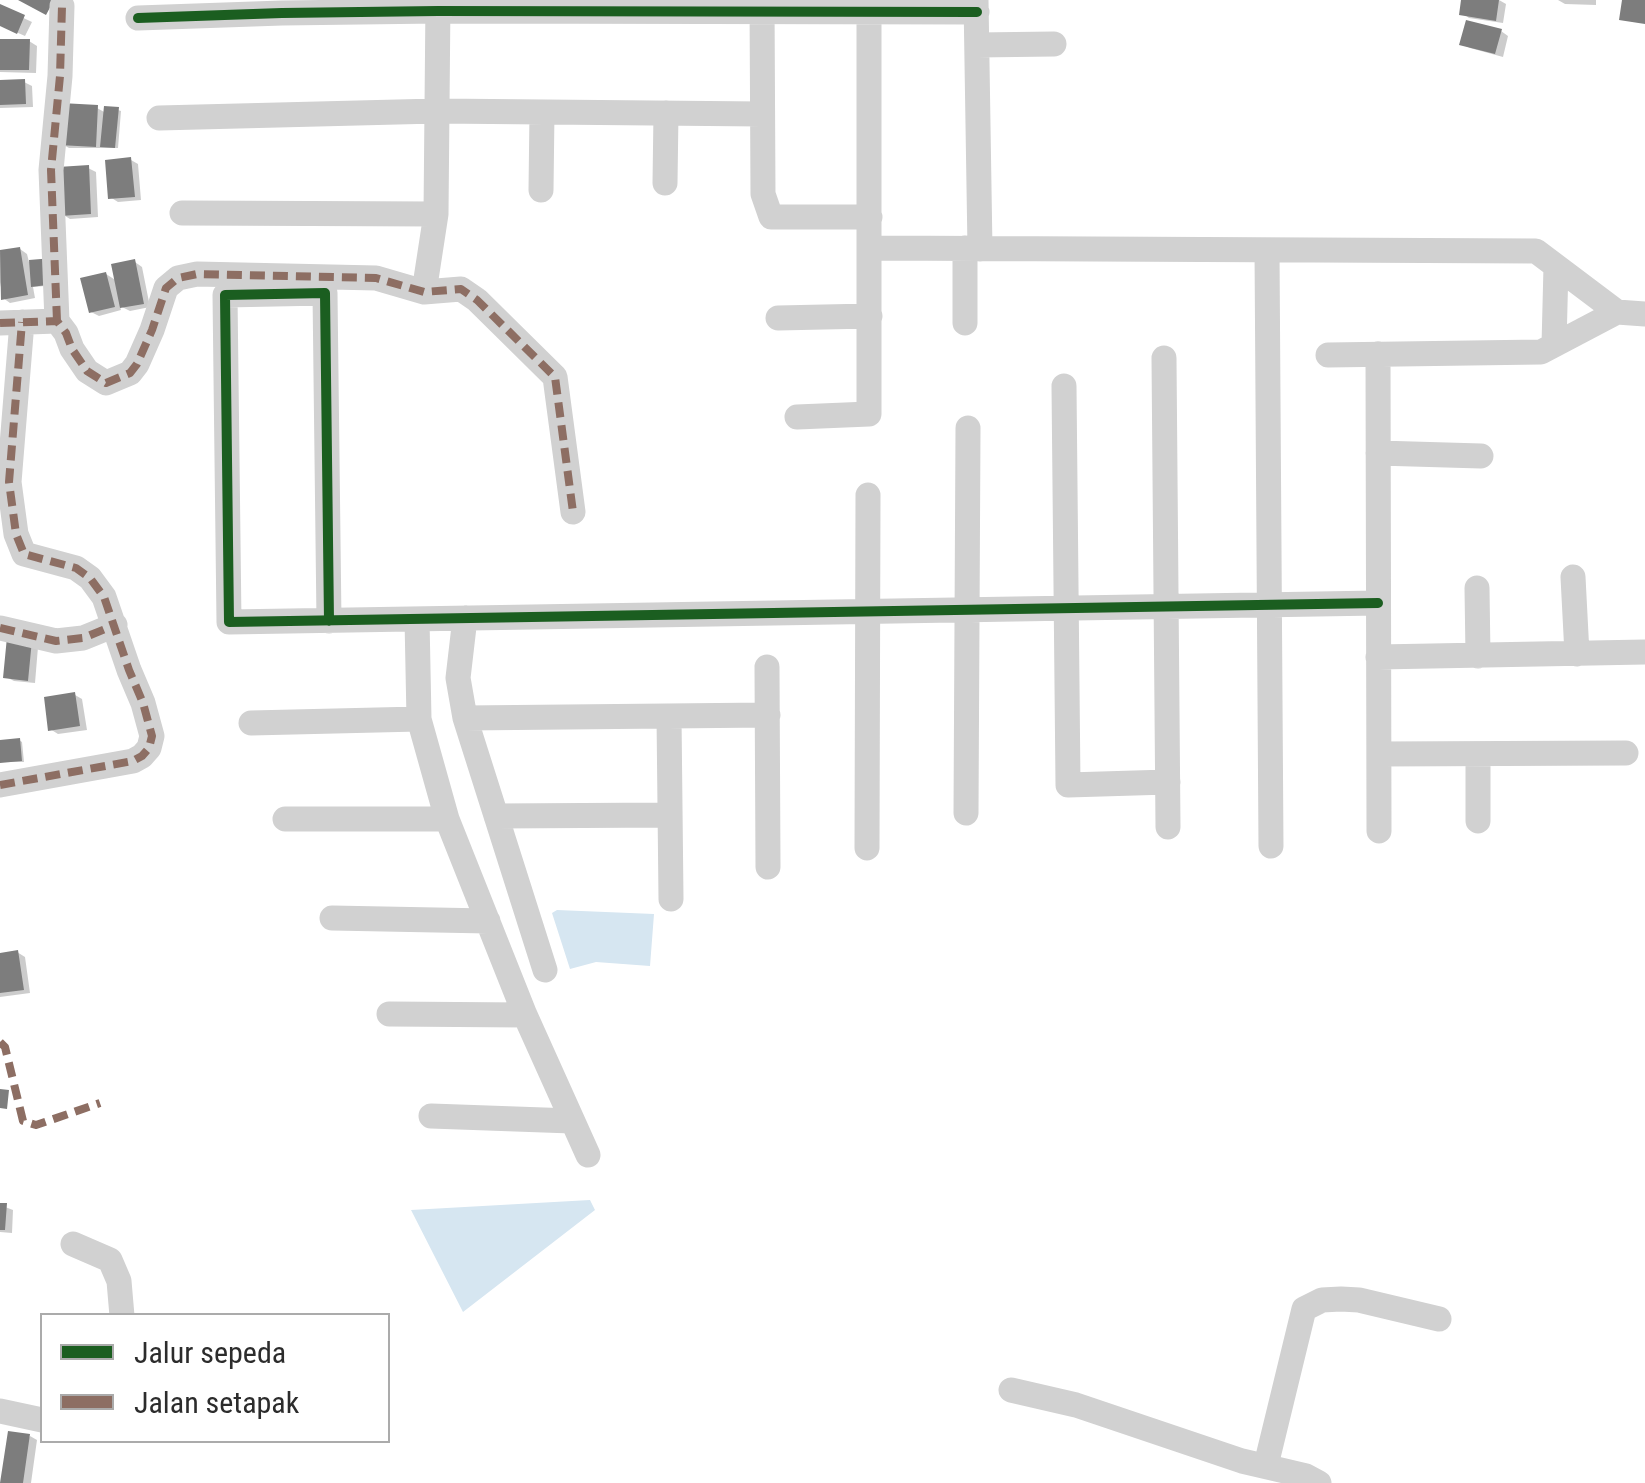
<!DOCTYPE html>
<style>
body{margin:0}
#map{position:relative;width:1645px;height:1483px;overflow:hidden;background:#fff;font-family:"Roboto Condensed",sans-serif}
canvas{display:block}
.legend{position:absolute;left:40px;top:1313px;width:350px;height:130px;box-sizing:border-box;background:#fff;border:2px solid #ababab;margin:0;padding:12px 18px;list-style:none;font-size:30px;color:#2c2c2c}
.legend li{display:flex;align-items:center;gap:20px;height:50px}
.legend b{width:50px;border:2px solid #ababab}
</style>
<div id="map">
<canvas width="1645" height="1483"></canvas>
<ul class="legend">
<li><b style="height:12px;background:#1b5e20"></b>Jalur sepeda</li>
<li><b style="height:12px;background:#8d6e63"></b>Jalan setapak</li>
</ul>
</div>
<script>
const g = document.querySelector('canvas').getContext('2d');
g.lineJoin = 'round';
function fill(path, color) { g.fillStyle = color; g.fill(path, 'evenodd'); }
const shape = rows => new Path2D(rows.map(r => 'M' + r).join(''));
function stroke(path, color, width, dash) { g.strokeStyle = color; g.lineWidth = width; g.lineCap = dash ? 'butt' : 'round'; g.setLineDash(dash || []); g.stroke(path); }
fill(shape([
 [557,910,654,914,650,966,596,962,570,969,552,913],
 [590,1200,595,1210,463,1312,411,1210]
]), '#d6e6f1');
fill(shape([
 [1464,0,1499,0,1506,4,1503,23,1469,18,1462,13],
 [1558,0,1596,0,1596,5,1565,4],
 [0,7,32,22,25,36,0,25],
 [1501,31,1508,36,1503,57,1470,48,1462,44],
 [0,41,29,41,37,46,36,73,0,72],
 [24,82,32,86,33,107,0,108,0,83],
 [97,108,106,113,118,110,121,111,118,148,69,148,62,144],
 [131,160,138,164,141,200,118,202,110,197],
 [88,168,96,172,98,217,70,219,62,214],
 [20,249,27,254,29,262,52,260,57,285,33,287,35,298,10,303,3,298,0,282,0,253],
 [135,262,142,267,150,307,130,311,120,306,121,310,99,316,91,312,106,274,117,281],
 [9,640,38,647,35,683,14,681,6,677],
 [75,695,82,699,87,730,58,734,50,729],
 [19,740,22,742,24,762,3,762],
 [17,952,25,957,30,993,0,997,0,955],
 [0,1205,13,1210,12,1233,0,1232],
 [30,1436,37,1440,31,1483,3,1483]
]), '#0003');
fill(shape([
 [18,0,54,0,46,15],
 [1461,0,1499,0,1496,21,1459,15],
 [1622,0,1645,0,1645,24,1619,20],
 [0,4,25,15,17,34,0,26],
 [1466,20,1502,29,1495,54,1459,45],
 [0,39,30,39,29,70,0,70],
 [25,79,26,104,0,105,0,80],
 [61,103,98,105,96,147,59,145],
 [104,106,119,107,115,148,100,147],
 [131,157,135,197,108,199,105,160],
 [89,165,91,214,60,216,58,167],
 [20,247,28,295,1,300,0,250],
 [53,258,55,284,31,287,29,260],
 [135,259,144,304,120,308,111,264],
 [106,272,115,307,89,313,80,278],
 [7,637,32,640,28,681,3,678],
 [75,692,80,726,48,731,44,697],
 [20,738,22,761,0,763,0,740],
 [18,950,24,990,0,993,0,953],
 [0,1089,9,1090,7,1109,0,1108],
 [0,1203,7,1203,5,1230,0,1230],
 [8,1431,30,1434,23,1483,0,1483]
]), '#7d7d7d');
stroke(shape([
 [762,0,763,194,771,217,870,217],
 [976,0,980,249],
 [138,18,282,13,438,11,977,12],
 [977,45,1054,44],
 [159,118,437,111,762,114],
 [665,183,666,113],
 [541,190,542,112],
 [182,213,436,214],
 [870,248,1536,251,1617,312],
 [965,248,965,323],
 [1267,250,1271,846],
 [424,292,436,214,438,0],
 [778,318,870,316],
 [57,321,51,170,60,76,62,6],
 [0,323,57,321,66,333,72,349,87,371,106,383,130,373,137,364,152,330,166,288,178,278,197,274,376,278,424,292,461,289,477,300,555,377,573,512],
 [1554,345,1556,266],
 [1378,354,1379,831],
 [1328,355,1541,352,1617,312,1645,314],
 [1164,358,1168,827],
 [1064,386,1068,785,1168,782],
 [797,417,869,414,869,0],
 [1378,453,1481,456],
 [1573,577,1577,654],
 [1477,588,1478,656],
 [465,618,458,678,465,718,545,970],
 [417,619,419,719,447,819,525,1015,588,1155],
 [329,621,325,293,225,295,229,622,1378,603],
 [0,628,56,641,83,638,115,625],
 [1378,657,1645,652],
 [767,667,768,867],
 [669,716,671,899],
 [465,718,768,715],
 [251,723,419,719],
 [1379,754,1626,753],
 [0,785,133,761,142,756,149,748,152,736,143,703,129,670,104,597,90,578,76,568,24,554,16,534,9,482,22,322],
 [966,813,968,428],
 [496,816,670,815],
 [285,819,447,819],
 [1478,821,1478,754],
 [867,848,868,495],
 [332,918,488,921],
 [389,1014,525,1015],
 [431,1116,572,1121],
 [73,1244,110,1260,119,1281,122,1316],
 [1011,1390,1076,1405,1242,1461,1306,1476,1319,1483],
 [0,1411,42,1420],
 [1266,1465,1304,1309,1322,1300,1341,1299,1359,1300,1439,1319]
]), '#d1d1d1', 25);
stroke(shape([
 [57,321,51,170,60,76,62,6],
 [0,323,57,321,66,333,72,349,87,371,106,383,130,373,137,364,152,330,166,288,178,278,197,274,376,278,424,292,461,289,477,300,555,377,573,512],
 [0,628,56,641,83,638,115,625],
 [0,785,133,761,142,756,149,748,152,736,143,703,129,670,104,597,90,578,76,568,24,554,16,534,9,482,22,322],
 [0,1042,5,1047,23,1121,36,1125,100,1103]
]), '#8d6e63', 8, [15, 8]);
stroke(shape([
 [138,18,282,13,438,11,977,12],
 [329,621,325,293,225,295,229,622,1378,603]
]), '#1b5e20', 10);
</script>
